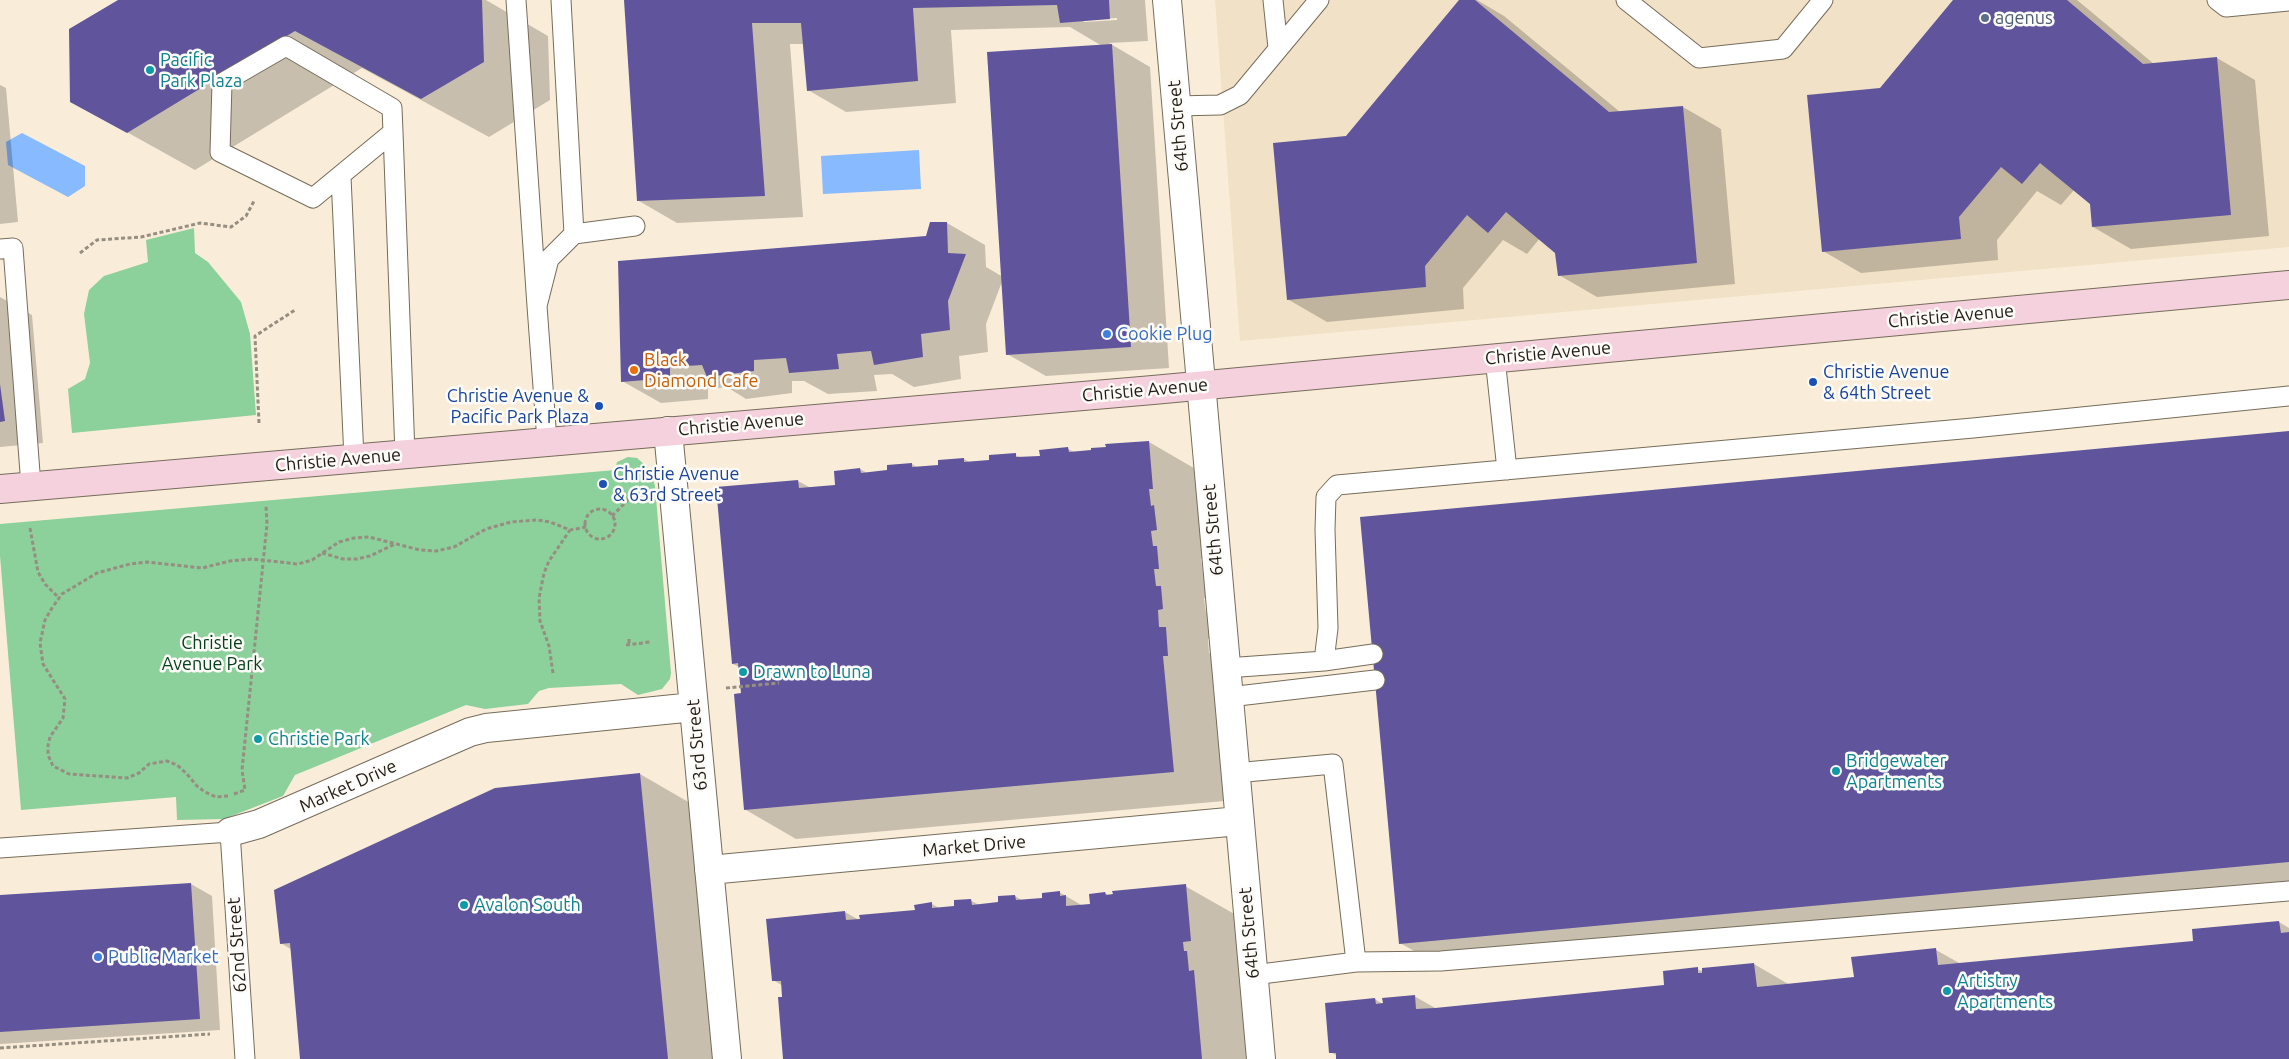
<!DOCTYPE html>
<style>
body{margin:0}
canvas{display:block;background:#f9edd9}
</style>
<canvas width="2289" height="1059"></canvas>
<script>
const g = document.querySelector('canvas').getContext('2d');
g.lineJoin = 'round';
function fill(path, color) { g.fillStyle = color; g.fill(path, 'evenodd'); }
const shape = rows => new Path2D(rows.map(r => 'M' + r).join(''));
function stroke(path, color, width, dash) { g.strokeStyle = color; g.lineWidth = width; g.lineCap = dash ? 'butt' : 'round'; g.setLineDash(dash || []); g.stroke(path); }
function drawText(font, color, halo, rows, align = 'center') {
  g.font = font + ' Ubuntu,sans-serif'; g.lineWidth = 5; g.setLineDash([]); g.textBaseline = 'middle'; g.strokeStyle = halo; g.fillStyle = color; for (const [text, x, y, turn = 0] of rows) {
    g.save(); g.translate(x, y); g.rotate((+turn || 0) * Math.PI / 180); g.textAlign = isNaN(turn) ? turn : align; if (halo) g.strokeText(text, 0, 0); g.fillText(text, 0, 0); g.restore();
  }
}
fill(shape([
 [1215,0,2289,0,2289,247,1240,341]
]), '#f1e1c6');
fill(shape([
 [194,228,195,253,208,262,241,302,250,334,256,415,72,433,68,389,85,379,90,363,84,314,89,290,104,276,148,262,146,240],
 [628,457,637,458,646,466,651,472,655,486,671,673,670,679,662,689,638,695,621,684,549,688,539,691,528,704,485,709,466,705,295,775,283,796,224,819,177,820,176,797,21,810,0,556,0,524,615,470,617,462]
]), '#8cd09b');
fill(shape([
 [22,133,85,166,85,186,68,197,8,165,6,142],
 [919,150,921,189,823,194,821,156]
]), '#87bafe');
fill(shape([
 [120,0,486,0,548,36,550,100,489,137,362,68,195,170,71,101],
 [625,0,1145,0,1148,41,1109,43,1150,67,1169,368,1046,376,1007,354,1003,279,986,324,988,352,959,356,961,379,914,387,892,374,874,375,877,391,828,394,804,381,792,381,792,393,746,399,727,387,708,389,708,399,661,403,622,381,927,237,947,223,985,245,986,267,1003,277,1102,46,1070,27,951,30,956,103,846,112,808,90,804,44,790,44,803,217,677,223,639,201],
 [1117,18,1117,20,1084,22,1082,20],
 [1461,0,1477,0,1504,16,1620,112,1683,107,1721,129,1735,284,1597,297,1559,275,1556,252,1540,238,1527,254,1503,240,1463,288,1464,309,1327,322,1289,300,1346,137],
 [1955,0,2077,0,2154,64,2217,58,2255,80,2269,236,2131,249,2093,227,2091,204,2074,190,2061,205,2037,191,1997,240,1998,260,1861,273,1823,251,1881,89],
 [0,85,6,88,18,222,0,224],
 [0,297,32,315,43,443,0,447],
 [2289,433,2289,887,1439,965,1400,943],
 [1149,442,1199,471,1207,558,1201,559,1203,573,1207,576,1209,597,1204,598,1206,613,1211,616,1213,638,1208,639,1209,653,1216,657,1218,684,1213,684,1224,801,796,839,746,810,742,695,739,667,733,664,798,481,811,488,836,486,860,469,867,473,889,472,912,464,918,468,940,466,939,461,964,459,971,463,990,462,1015,455,1022,458,1041,457,1068,449,1076,453],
 [640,774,690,803,716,1059,301,1059,292,950,281,943],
 [191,884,212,896,220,1030,0,1044,0,897],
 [1185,886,1245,920,1259,1059,785,1059,783,986,773,980,845,912,859,920,916,911,932,904,941,909,955,907,970,900,979,905,999,903,1015,896,1023,901,1044,899,1059,892,1083,906,1091,905,1105,893,1110,896],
 [2279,922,2289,928,2289,1059,1337,1059,1337,1056,1331,1052,1375,999,1384,1005,1414,996,1437,1009,1666,986,1697,969,1704,972,1703,969,1754,964,1790,985,1855,978,1936,950,1961,964,2194,942]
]), '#0003');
fill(shape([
 [118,0,482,0,484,62,421,99,295,31,127,133,70,102,69,29],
 [624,0,1109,0,1110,19,1060,23,1057,5,913,8,918,81,807,91,801,23,752,23,765,196,637,201],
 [1459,0,1475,0,1609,112,1683,106,1697,263,1558,276,1555,253,1506,212,1488,233,1467,215,1425,266,1426,287,1287,300,1273,143,1346,136],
 [1953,0,2067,0,2143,64,2217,57,2231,215,2092,227,2090,204,2040,163,2022,184,2001,167,1959,217,1961,239,1822,252,1807,95,1880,88],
 [1112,44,1131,347,1006,355,987,52],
 [930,222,947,222,948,253,966,254,948,301,950,330,921,334,923,357,874,365,871,351,837,354,839,369,789,373,786,358,754,360,754,371,707,377,702,365,670,367,670,378,621,382,618,261,926,236],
 [0,384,5,421,0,422],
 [2289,431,2289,862,1399,944,1360,517],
 [1149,441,1153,489,1149,489,1151,506,1154,505,1157,530,1151,531,1153,546,1157,546,1159,569,1154,569,1156,586,1161,586,1163,609,1158,610,1159,627,1166,627,1168,656,1163,656,1174,772,744,810,734,694,741,693,738,663,732,664,716,487,798,480,799,488,835,485,834,471,860,468,861,473,887,470,887,465,912,463,912,467,938,465,938,460,964,458,964,462,989,460,989,455,1016,453,1016,457,1040,456,1039,450,1068,447,1069,452,1091,450,1091,448,1106,447,1105,444],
 [640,773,668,1059,300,1059,290,943,280,944,274,890,495,788],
 [191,883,200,1019,0,1032,0,895],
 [1186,884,1191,941,1183,942,1184,951,1187,951,1189,971,1194,970,1202,1059,783,1059,778,997,782,997,781,981,772,981,766,919,845,911,846,920,860,919,859,915,915,910,914,905,932,902,932,908,954,906,954,900,971,899,972,905,998,902,998,896,1015,895,1016,900,1042,898,1042,893,1060,891,1060,896,1066,895,1066,906,1090,904,1089,894,1105,892,1106,895,1113,894,1112,891],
 [2279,921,2281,933,2289,932,2289,1059,1336,1059,1336,1053,1329,1053,1325,1003,1375,998,1376,1004,1383,1003,1382,998,1415,995,1416,1009,1435,1008,1664,985,1663,971,1698,967,1698,973,1702,973,1702,968,1754,963,1757,987,1854,977,1851,957,1936,948,1938,965,2193,941,2192,929]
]), '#60559c');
const lane = shape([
 [516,0,537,306],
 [561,0,574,234],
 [1273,0,1278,48],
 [1626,0,1699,58,1783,49,1823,0],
 [2217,0,2226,7,2289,1],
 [1176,106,1220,105,1240,95,1319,0],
 [393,132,313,198,220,152,222,83,286,46,392,108,393,132,405,454],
 [341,177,354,458],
 [0,249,13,248,31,486],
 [1495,358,1507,470],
 [547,441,537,306,549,259,574,234,635,226],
 [1324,661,1373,654],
 [1226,668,1324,661,1328,628,1325,530,1326,497,1337,485,1973,428,2289,396],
 [1229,697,1375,680],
 [1235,773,1333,764,1356,962,1253,975],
 [0,848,230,832,245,1059],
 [1356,962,1441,961,2289,891]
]);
const street = shape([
 [1167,0,1261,1059],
 [668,431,727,1059],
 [230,832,259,824,470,732,486,728,694,707],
 [709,870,1239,821]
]);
const secondary = shape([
 [0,489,1153,390,2289,285]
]);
stroke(lane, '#766c5b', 21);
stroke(street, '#766c5b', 30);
stroke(secondary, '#766c5b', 30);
stroke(shape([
 [80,253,97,240,141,237,200,223,231,227,246,216,254,201],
 [259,423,255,336,295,310],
 '585 524a15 15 0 1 1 30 0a15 15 0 1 1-30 0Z',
 [612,516,631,497,639,495],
 [30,528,38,572,45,584,59,598],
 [322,553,343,559,357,559,370,556,395,544],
 [629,639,629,644],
 [626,645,650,642],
 [553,673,549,646,540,621,539,598,544,573,549,561,570,530],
 [726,688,779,683],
 [234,794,245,790,242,770,267,524,266,506],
 [228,796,216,797,205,792,197,786,187,774,177,765,167,761,149,764,139,773,127,778,69,774,53,766,48,755,48,746,50,737,63,718,65,699,43,664,40,643,45,620,52,608,62,594,97,573,130,564,147,562,202,568,230,561,252,559,298,564,312,560,339,542,354,538,369,537,420,550,436,551,454,547,486,529,511,522,537,520,550,522,570,530,586,527],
 [0,1048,210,1034]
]), '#968e80', 3, [4, 2.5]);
stroke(lane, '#fff', 19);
stroke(street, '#fff', 28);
stroke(secondary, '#f5d1de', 28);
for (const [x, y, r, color] of [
 [1985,18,5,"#5c6f8a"],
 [150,70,5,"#0f9aa8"],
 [1107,334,5,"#3f7fe0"],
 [634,370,5,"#e8710a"],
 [1813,382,5,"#1a4fb4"],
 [599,406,5,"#1a4fb4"],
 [603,484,5,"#1a4fb4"],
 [743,672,5,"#0f9aa8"],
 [258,739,5,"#0f9aa8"],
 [1836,771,5,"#0f9aa8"],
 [464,905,5,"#0f9aa8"],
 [98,957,5,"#3f7fe0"],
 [1947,991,5,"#0f9aa8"]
]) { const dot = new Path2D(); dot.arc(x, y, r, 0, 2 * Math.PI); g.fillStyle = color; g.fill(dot); stroke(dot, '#fdfbf7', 2); }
drawText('18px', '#4e5e75', '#fdfbf7', [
 ["agenus",1995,18]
], 'left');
drawText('18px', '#0d838f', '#fdfbf7', [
 ["Pacific",160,60],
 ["Park Plaza",160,81],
 ["Drawn to Luna",753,672],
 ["Christie Park",268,739],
 ["Bridgewater",1846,761],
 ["Apartments",1846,782],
 ["Avalon South",474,905],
 ["Artistry",1957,981],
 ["Apartments",1957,1002]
], 'left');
drawText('18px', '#201c15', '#fdfbf7', [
 ["64th Street",1178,126,-95],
 ["Christie Avenue",1951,316,-5],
 ["Christie Avenue",1548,353,-5],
 ["Christie Avenue",1145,390,-5],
 ["Christie Avenue",741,424,-5],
 ["Christie Avenue",338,460,-5],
 ["64th Street",1213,530,-95],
 ["63rd Street",697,745,-95],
 ["Market Drive",348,786,-24],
 ["Market Drive",974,846,-5],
 ["64th Street",1249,933,-95],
 ["62nd Street",237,945,-94]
]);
drawText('18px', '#366cbe', '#fdfbf7', [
 ["Cookie Plug",1117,334],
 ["Public Market",108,957]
], 'left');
drawText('18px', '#c56008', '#fdfbf7', [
 ["Black",644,360],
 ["Diamond Cafe",644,381]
], 'left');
drawText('18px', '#164399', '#fdfbf7', [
 ["Christie Avenue",1823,372],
 ["& 64th Street",1823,393],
 ["Christie Avenue &",589,396,"right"],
 ["Pacific Park Plaza",589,417,"right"],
 ["Christie Avenue",613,474],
 ["& 63rd Street",613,495]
], 'left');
drawText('18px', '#05401c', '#fdfbf7', [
 ["Christie",212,643],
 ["Avenue Park",212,664]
]);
</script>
